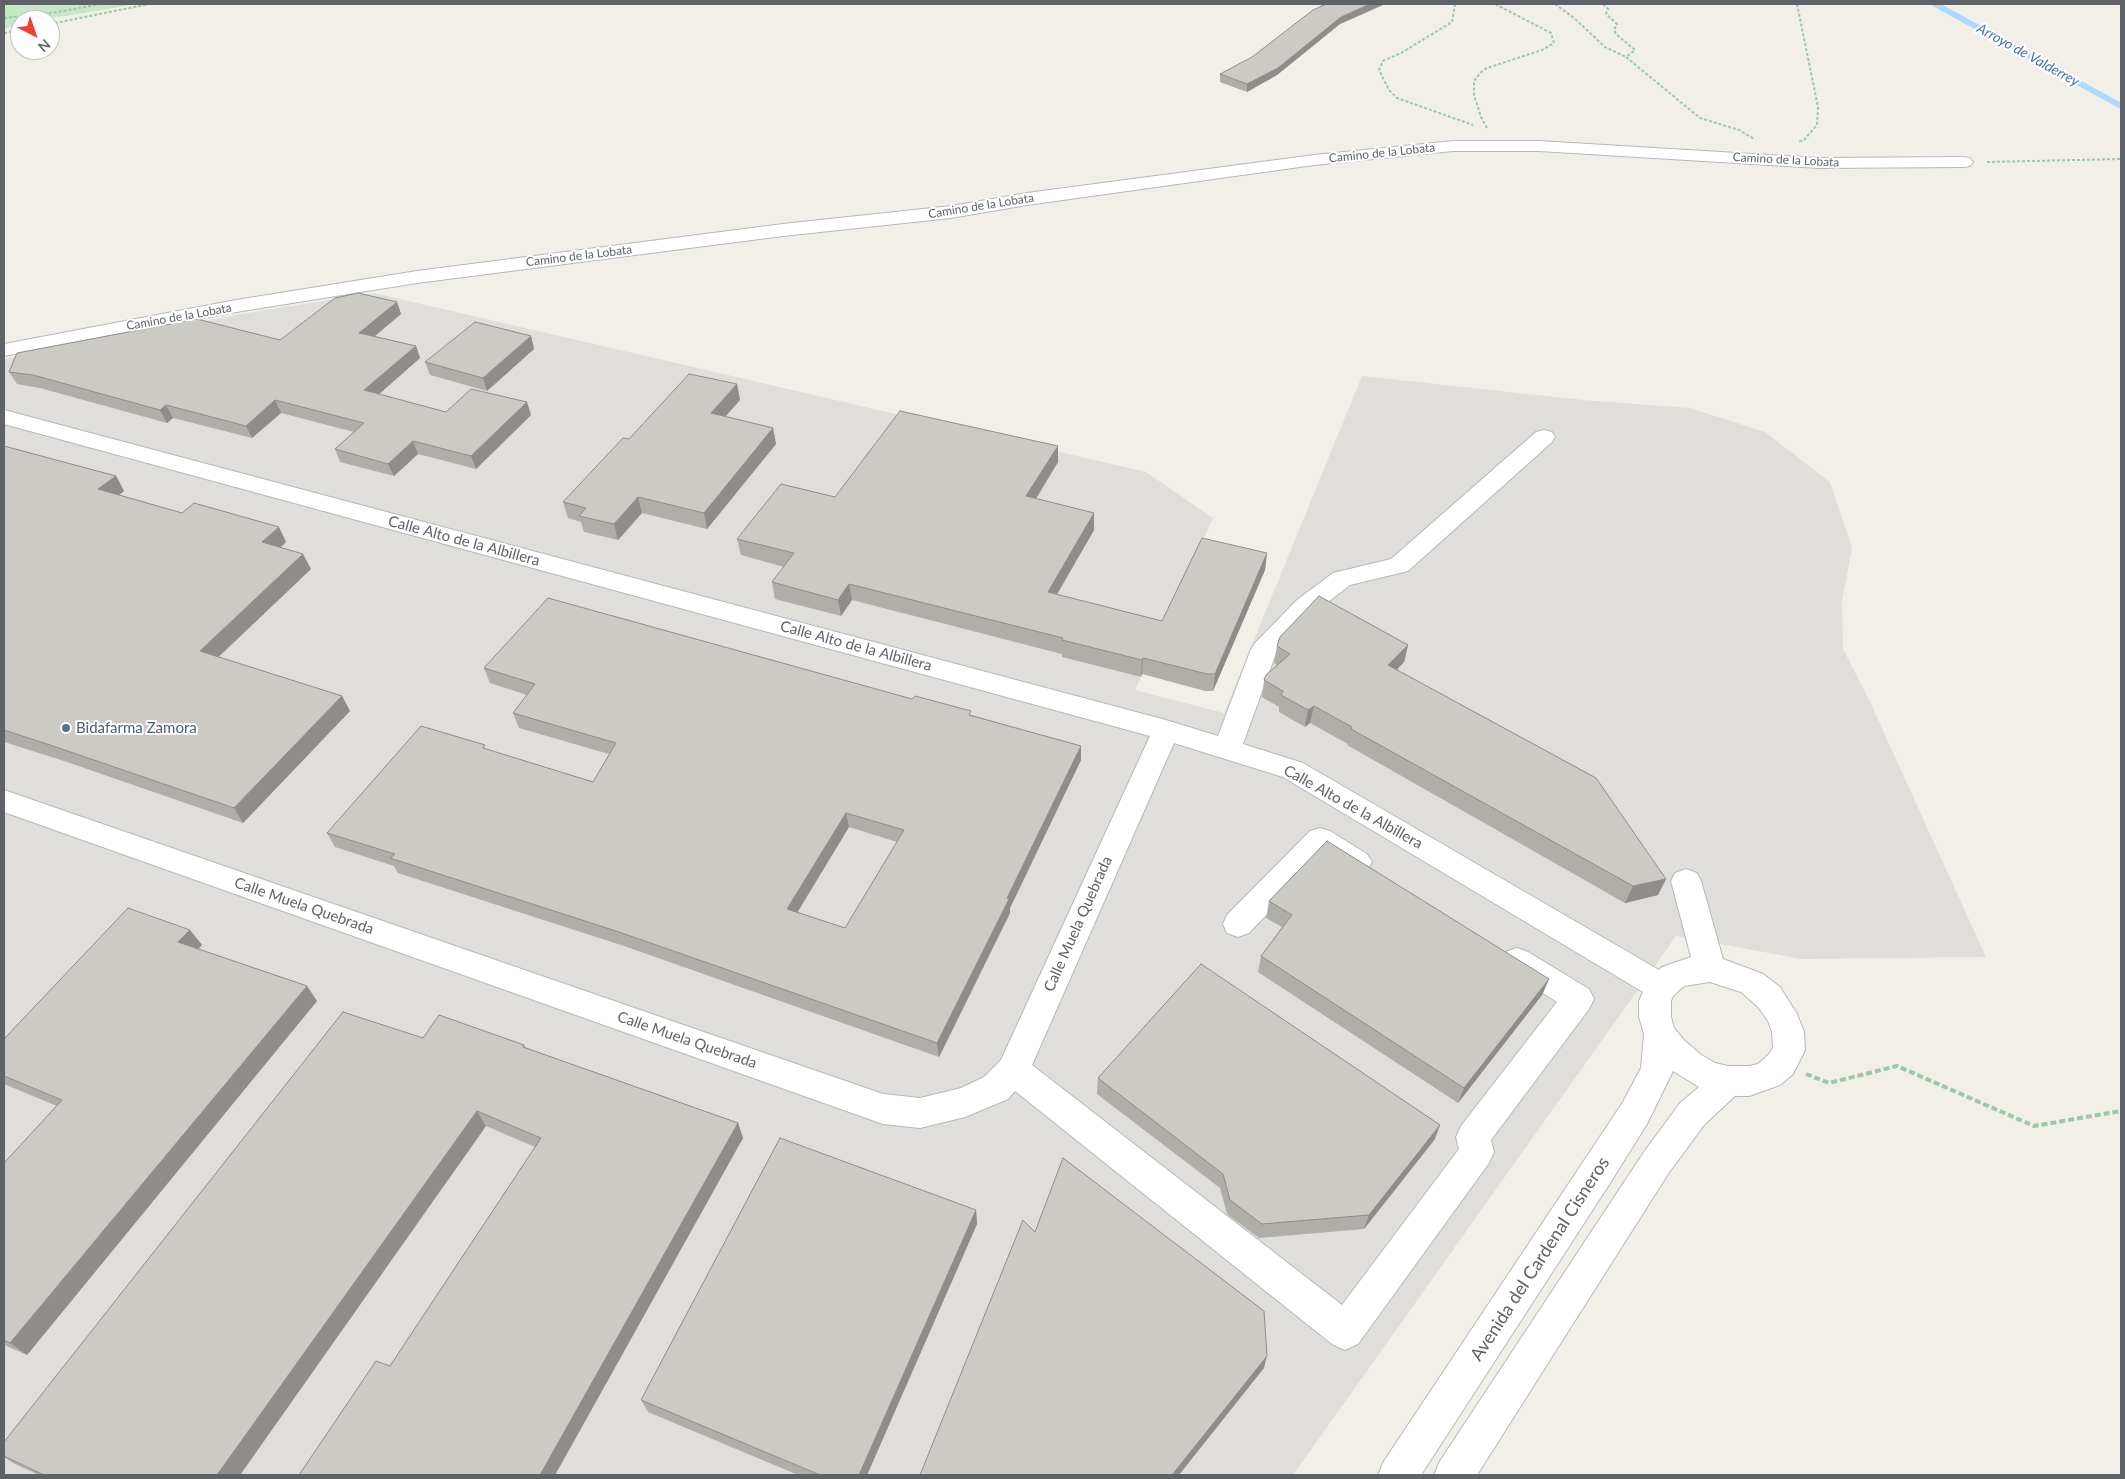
<!DOCTYPE html>
<style>
body{margin:0}
#map{position:relative;width:2125px;height:1479px;overflow:hidden;background:#f1efe8;font-family:Lato,sans-serif}
canvas{display:block}
.frame{position:absolute;inset:0;border:5px solid #5f6368;pointer-events:none}
.north{position:absolute;left:10px;top:10px;width:50px;height:50px;box-sizing:border-box;background:#fff;border:1px solid #bfc1c3;border-radius:50%;rotate:139deg;font-size:14px;font-weight:700;line-height:20px;text-align:center;color:#5f6368}
.north::after{content:'';display:block;margin:auto;width:18px;height:22px;background:#ea4335;clip-path:polygon(50% 0,100% 100%,50% 72%,0 100%)}
</style>
<div id="map">
<canvas width="2125" height="1479"></canvas>
<div class="frame"></div>
<div class="north">N</div>
</div>
<script>
const g = document.querySelector('canvas').getContext('2d');
g.lineJoin = 'round';
function fill(path, color) { g.fillStyle = color; g.fill(path, 'evenodd'); }
const shape = rows => new Path2D(rows.map(r => 'M' + r).join(''));
function stroke(path, color, width, dash) { g.strokeStyle = color; g.lineWidth = width; g.lineCap = dash ? 'butt' : 'round'; g.setLineDash(dash || []); g.stroke(path); }
function drawText(font, color, halo, rows, align = 'center') {
  g.font = font + ' Lato,sans-serif'; g.lineWidth = 4; g.setLineDash([]); g.textBaseline = 'middle'; g.strokeStyle = halo; g.fillStyle = color; for (const [text, x, y, turn = 0] of rows) {
    g.save(); g.translate(x, y); g.rotate((+turn || 0) * Math.PI / 180); g.textAlign = isNaN(turn) ? turn : align; if (halo) g.strokeText(text, 0, 0); g.fillText(text, 0, 0); g.restore();
  }
}
fill(shape([
 [374,293,1146,472,1213,518,1135,690,1224,713,1362,376,1583,400,1690,408,1765,432,1830,482,1852,547,1842,601,1843,649,1870,702,1986,957,1802,959,1676,936,1293,1475,4,1475,4,359,241,314]
]), '#e0deda');
fill(shape([
 [4,4,137,4,66,16,20,20,20,24,4,29]
]), '#c5e8c5');
stroke(shape([
 [1935,4,2121,106]
]), '#aadaff', 5.5);
const minor = shape([
 [1453,141,1539,141,1819,158,1964,157,1970,158,1973,162,1970,166,1964,167,1819,168,1539,151,1453,151,1314,165,1027,205,951,218,783,236,417,283,236,312,4,356,4,344,236,300,417,271,783,224,951,206,1027,193,1314,155,1453,141],
 [4,410,1166,720,1218,736,1251,649,1255,643,1297,600,1333,573,1391,559,1536,432,1544,430,1552,432,1555,437,1552,442,1408,571,1350,585,1315,612,1276,653,1243,744,1303,763,1659,970,1662,967,1691,957,1671,881,1675,873,1686,869,1697,873,1701,881,1723,959,1763,974,1780,987,1797,1014,1804,1032,1805,1050,1793,1074,1780,1085,1749,1096,1735,1096,1704,1125,1668,1174,1477,1475,1434,1475,1440,1461,1644,1152,1680,1103,1699,1087,1673,1071,1647,1124,1612,1180,1421,1475,1378,1475,1384,1461,1623,1102,1641,1068,1644,1034,1639,1017,1639,1001,1643,992,1283,777,1174,743,1032,1065,1342,1305,1459,1149,1456,1137,1461,1126,1557,1002,1506,970,1501,961,1506,952,1517,948,1528,952,1589,989,1594,999,1589,1009,1491,1140,1494,1152,1489,1163,1358,1344,1345,1350,1332,1344,1015,1091,1008,1099,965,1117,920,1128,883,1124,4,812,4,790,883,1094,920,1098,961,1088,984,1077,1001,1060,1150,736,4,424,4,410],
 [1710,982,1741,992,1758,1007,1768,1021,1772,1032,1773,1048,1769,1054,1758,1064,1749,1066,1728,1066,1715,1063,1700,1054,1684,1040,1674,1028,1671,1017,1671,1001,1673,996,1684,986,1710,982],
 [1320,828,1330,831,1367,854,1372,862,1367,870,1357,874,1347,870,1323,855,1249,933,1238,937,1227,933,1223,924,1227,915,1310,831,1320,828]
]);
stroke(minor, '#b5b8bc', 2);
stroke(shape([
 [1455,4,1452,22,1401,53,1383,61,1379,70,1389,90,1397,98,1473,125],
 [1555,4,1574,18,1605,47,1626,57],
 [1603,4,1608,9,1606,14,1617,24,1614,30,1616,34,1635,50,1626,57,1700,118,1739,130,1754,139],
 [1797,4,1818,107,1817,125,1804,140,1798,142],
 [4,18,58,12,100,4],
 [50,24,149,4],
 [4,33,20,30],
 [1487,128,1481,117,1474,95,1474,81,1481,72,1487,68,1542,50,1554,43,1551,33,1495,4],
 [1987,162,2121,159]
]), '#9cc7a9', 2, [3, 2]);
stroke(shape([
 [1806,1074,1829,1083,1897,1066,2034,1126,2121,1111]
]), '#9cc7a9', 4, [6, 3]);
fill(minor, '#fff');
fill(shape([
 [1383,5,1340,24,1277,75,1247,92,1220,82,1220,74],
 [397,302,401,314,375,336,416,346,420,358,379,394,446,412,531,415,476,469,418,454,394,476,340,462,335,449,354,432,281,413,252,438,173,418,167,423,40,388,17,384,9,372,280,340],
 [531,336,534,349,487,391,430,375,425,362],
 [737,384,740,400,725,417,773,428,776,444,707,529,642,513,618,540,584,532,581,522,568,518,563,502],
 [4,446,116,476,124,491,119,495,286,542,280,548,311,569,218,657,342,696,350,711,243,823,64,761,4,742],
 [1058,446,1058,462,1036,499,1094,530,1057,595,1162,621,1267,553,1265,570,1213,691,1205,691,1142,674,1141,677,1062,657,1062,654,852,600,841,616,775,599,772,582,784,567,741,555,737,539,835,497],
 [1408,645,1404,662,1397,669,1666,879,1658,895,1625,903,1347,745,1348,744,1310,723,1305,727,1279,712,1279,707,1262,697,1264,680,1277,665,1274,663,1277,646],
 [484,668,971,715,1081,746,1081,760,1010,908,1010,913,939,1057,624,946,398,873,394,866,335,847,327,833,487,750,593,782,609,754,519,728,513,713,527,695,490,683],
 [849,827,897,842,845,928,797,912],
 [1269,901,1549,979,1542,995,1458,1103,1258,972,1261,956,1282,927,1266,918],
 [190,930,202,945,198,949,307,986,317,1001,27,1355,4,1345,4,1163,57,1106,4,1084,4,1039],
 [423,1038,524,1045,526,1048,738,1123,743,1138,555,1475,299,1475,390,1366,535,1147,486,1126,240,1475,39,1475,15,1464,4,1457,4,1442],
 [1098,1078,1435,1139,1364,1229,1259,1238,1227,1214,1220,1188,1097,1094],
 [976,1210,977,1224,867,1475,798,1475,648,1412,641,1400]
]), '#afaea9');
fill(shape([
 [1370,4,1383,4,1383,5,1340,24,1277,75,1247,92,1247,84,1341,17],
 [397,302,401,314,364,345,359,333],
 [531,336,534,349,487,391,483,378],
 [416,346,420,358,369,403,364,390],
 [737,384,740,400,714,429,711,413],
 [275,400,281,413,252,438,246,426],
 [527,402,531,415,476,469,471,456],
 [166,405,173,418,167,423,160,410],
 [773,428,776,444,707,529,704,513],
 [413,441,418,454,394,476,388,464],
 [1058,446,1058,462,1027,513,1026,496],
 [116,476,124,491,107,504,98,489],
 [638,497,642,513,618,540,614,524],
 [1094,513,1094,530,1048,609,1048,592],
 [279,527,286,542,269,558,262,542],
 [1267,553,1265,570,1213,691,1215,674],
 [303,554,311,569,209,666,200,651],
 [849,584,852,600,841,616,838,600],
 [1408,645,1404,662,1385,682,1388,665],
 [1143,658,1142,674,1141,677,1142,660],
 [342,696,350,711,243,823,234,808],
 [1314,706,1310,723,1305,727,1308,710],
 [1081,746,1081,760,1010,908,1010,913,939,1057,937,1043],
 [846,813,849,827,791,923,787,909],
 [1666,879,1658,895,1625,903,1633,886],
 [190,930,202,945,190,958,178,942],
 [1549,979,1542,995,1458,1103,1464,1088],
 [307,986,317,1001,27,1355,10,1343],
 [477,1111,486,1126,240,1475,217,1475],
 [738,1123,743,1138,555,1475,540,1475],
 [1440,1125,1435,1139,1364,1229,1369,1215],
 [976,1210,977,1224,867,1475,859,1475],
 [1267,1356,1264,1368,1179,1475,1172,1475]
]), '#8f8d8a');
const building = shape([
 [1326,4,1370,4,1341,17,1278,68,1247,84,1220,74,1252,57,1313,10,1326,4],
 [358,293,397,302,359,333,416,346,364,390,446,412,471,389,527,402,471,456,413,441,388,464,335,449,364,423,275,400,246,426,166,405,160,410,33,375,9,372,17,353,197,319,280,340,335,298,358,293],
 [475,322,531,336,483,378,425,362,475,322],
 [689,374,737,384,711,413,773,428,704,513,638,497,614,524,579,516,586,508,563,502,623,438,629,439,689,374],
 [900,411,1058,446,1026,496,1094,513,1048,592,1162,621,1202,538,1267,553,1215,674,1207,674,1143,658,1142,660,1062,640,1063,638,849,584,838,600,772,582,794,553,737,539,781,484,835,497,900,411],
 [4,446,116,476,98,489,182,513,194,503,279,527,262,542,303,554,200,651,342,696,234,808,53,746,4,730,4,446],
 [1319,596,1408,645,1388,665,1596,778,1666,879,1633,886,1351,729,1352,727,1314,706,1308,710,1281,695,1283,691,1264,680,1266,675,1290,654,1277,646,1280,637,1319,596],
 [548,598,912,699,915,696,971,711,969,715,1081,746,1007,898,1009,899,937,1043,619,932,390,858,395,854,327,833,421,726,485,745,483,748,593,782,616,743,513,713,535,684,484,668,548,598],
 [846,813,904,830,845,928,787,909,846,813],
 [1327,841,1549,979,1464,1088,1261,956,1292,915,1269,901,1327,841],
 [128,908,190,930,178,942,307,986,10,1343,4,1340,4,1163,62,1100,4,1076,4,1039,128,908],
 [1201,964,1440,1125,1369,1215,1262,1224,1230,1200,1223,1174,1098,1078,1201,964],
 [343,1012,423,1038,439,1015,524,1045,523,1047,738,1123,540,1475,299,1475,376,1361,390,1366,541,1138,477,1111,217,1475,44,1475,4,1456,4,1442,343,1012],
 [780,1138,976,1210,859,1475,820,1475,641,1400,780,1138],
 [1063,1158,1264,1311,1267,1356,1172,1475,920,1475,1023,1220,1035,1232,1063,1158]
]);
fill(building, '#cccac5');
stroke(building, '#8f8d8a', 1);
for (const [x, y, r, color] of [
 [66,728,5,"#5c6f8a"]
]) { const dot = new Path2D(); dot.arc(x, y, r, 0, 2 * Math.PI); g.fillStyle = color; g.fill(dot); stroke(dot, '#fff', 2); }
drawText('12px', '#5f6368', '#fff', [
 ["Camino de la Lobata",1382,153,-6],
 ["Camino de la Lobata",1786,160,3],
 ["Camino de la Lobata",981,206,-9],
 ["Camino de la Lobata",579,256,-7],
 ["Camino de la Lobata",179,317,-10]
]);
drawText('italic 14px', '#4174aa', '#fff', [
 ["Arroyo de Valderrey",2028,55,29]
]);
drawText('15px', '#5f6368', '#fff', [
 ["Calle Alto de la Albillera",464,541,15],
 ["Calle Alto de la Albillera",856,646,15],
 ["Calle Alto de la Albillera",1353,807,29],
 ["Calle Muela Quebrada",304,906,19],
 ["Calle Muela Quebrada",1078,924,-66],
 ["Calle Muela Quebrada",687,1040,19]
]);
drawText('15px', '#4e5e75', '#fff', [
 ["Bidafarma Zamora",76,728]
], 'left');
drawText('18px', '#5f6368', '#fff', [
 ["Avenida del Cardenal Cisneros",1540,1259,-57]
]);
</script>
